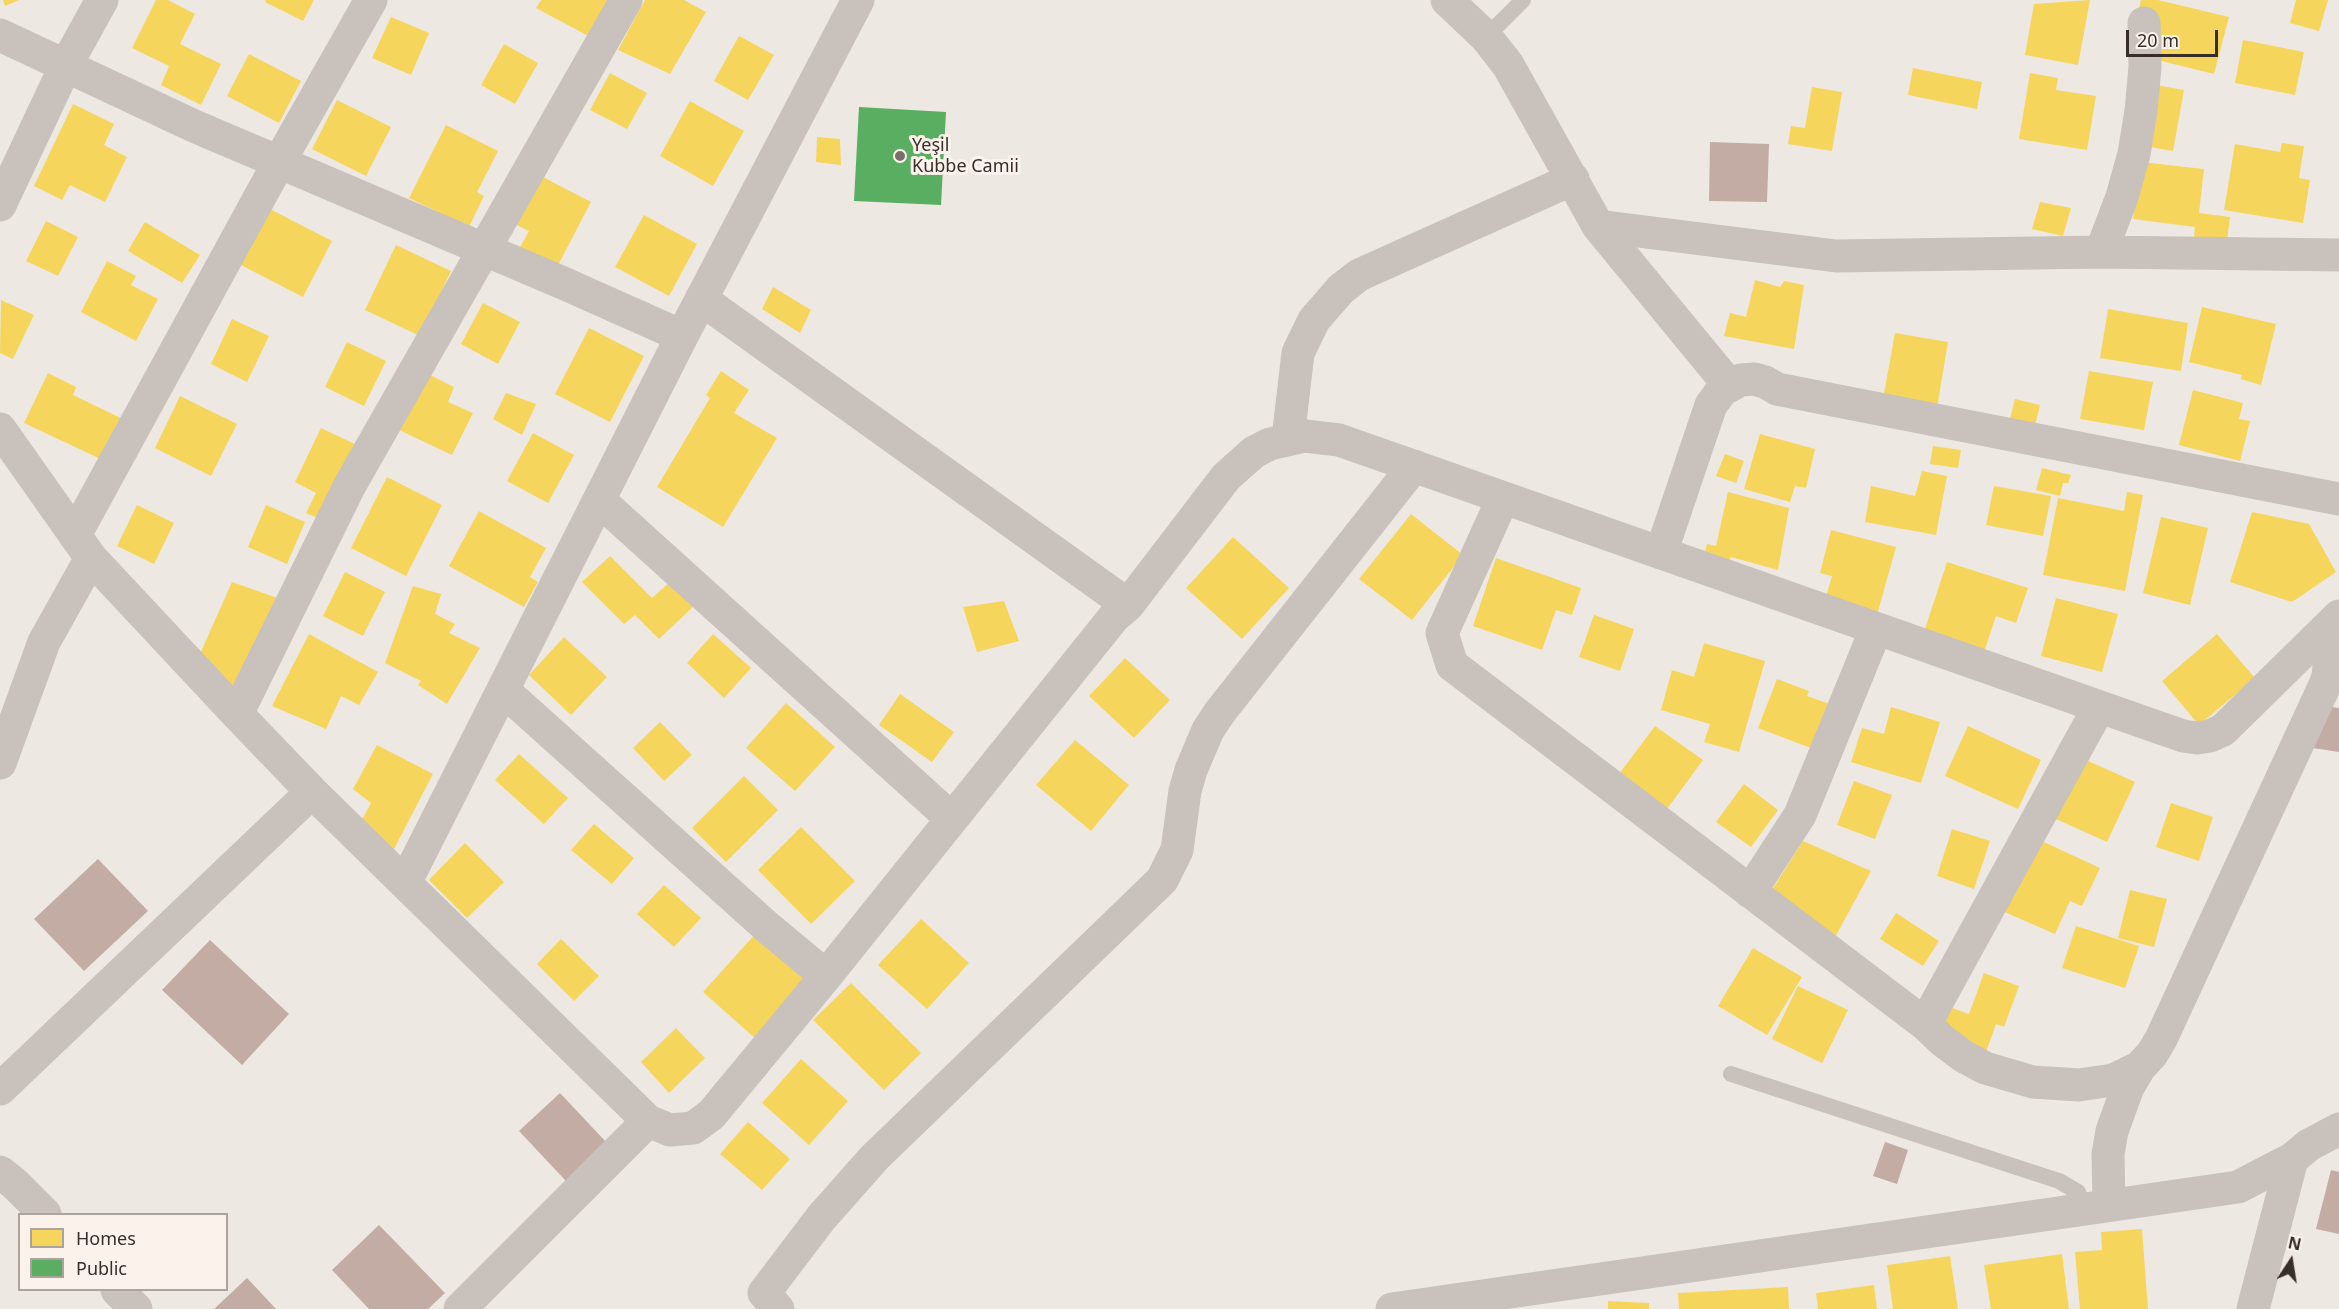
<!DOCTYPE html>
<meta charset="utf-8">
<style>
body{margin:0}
#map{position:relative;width:2339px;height:1309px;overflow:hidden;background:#eee8e3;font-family:"Noto Sans",sans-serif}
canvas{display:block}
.legend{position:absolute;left:18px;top:1213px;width:210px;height:78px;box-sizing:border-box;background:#faf2eb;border:2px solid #ada39d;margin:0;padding:8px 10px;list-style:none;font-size:18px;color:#392d29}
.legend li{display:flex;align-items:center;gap:12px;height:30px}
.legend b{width:30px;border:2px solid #ada39d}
.north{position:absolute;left:2261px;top:1231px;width:60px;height:60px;-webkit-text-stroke:4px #faf2eb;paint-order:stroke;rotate:12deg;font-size:16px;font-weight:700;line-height:24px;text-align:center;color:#392d29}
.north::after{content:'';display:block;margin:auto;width:21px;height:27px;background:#392d29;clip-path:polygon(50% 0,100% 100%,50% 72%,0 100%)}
.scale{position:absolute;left:2126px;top:30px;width:92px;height:27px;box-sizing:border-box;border:3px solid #392d29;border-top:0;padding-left:8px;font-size:18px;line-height:21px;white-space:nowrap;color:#392d29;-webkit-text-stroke:4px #faf2eb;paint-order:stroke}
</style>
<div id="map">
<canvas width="2339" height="1309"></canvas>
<ul class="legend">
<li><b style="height:16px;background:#f6d55c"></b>Homes</li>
<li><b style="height:16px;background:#5aae61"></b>Public</li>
</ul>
<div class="north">N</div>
<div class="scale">20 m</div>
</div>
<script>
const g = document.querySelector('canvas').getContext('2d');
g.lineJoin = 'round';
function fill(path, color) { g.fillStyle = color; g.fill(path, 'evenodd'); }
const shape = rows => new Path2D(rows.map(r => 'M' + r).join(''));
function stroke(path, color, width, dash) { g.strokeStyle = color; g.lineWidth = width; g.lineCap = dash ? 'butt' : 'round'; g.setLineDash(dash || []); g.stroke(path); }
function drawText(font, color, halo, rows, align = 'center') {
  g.font = font + ' "Noto Sans",sans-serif'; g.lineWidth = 6; g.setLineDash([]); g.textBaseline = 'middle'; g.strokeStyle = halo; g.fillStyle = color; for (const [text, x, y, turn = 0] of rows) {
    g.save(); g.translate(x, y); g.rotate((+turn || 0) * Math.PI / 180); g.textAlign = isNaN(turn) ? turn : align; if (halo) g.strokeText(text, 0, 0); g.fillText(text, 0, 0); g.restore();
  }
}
fill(shape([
 [3,0,19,0,5,6],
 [156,0,168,0,195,14,180,44,221,64,201,105,161,85,169,66,132,48],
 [266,0,314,0,303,21,265,2],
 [541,0,615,0,594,39,536,8],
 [645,0,684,0,706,12,670,74,618,50],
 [2090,0,2078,65,2025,55,2034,4],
 [2141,0,2158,0,2229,17,2214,74,2149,58,2137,18],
 [2296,0,2328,0,2319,31,2290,23],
 [391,17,429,33,411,75,372,58],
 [739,36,774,55,748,100,714,81],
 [2243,40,2304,52,2295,95,2235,83],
 [504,44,538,63,515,104,481,85],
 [249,54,301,81,279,123,227,96],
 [1913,68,1982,82,1977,109,1908,95],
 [610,73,647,93,627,129,590,110],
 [2030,73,2058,78,2056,90,2096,96,2087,150,2019,139],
 [2150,84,2184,90,2173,151,2139,145],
 [1812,87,1842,92,1832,151,1788,144,1791,126,1805,128],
 [337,100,391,127,366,176,312,149],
 [690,101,744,131,713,186,660,156],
 [73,104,114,124,104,145,127,157,105,202,70,185,62,200,34,186],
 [446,125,498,151,477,192,484,196,469,227,409,198],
 [817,137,840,139,841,165,816,162],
 [2282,143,2304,146,2299,178,2310,180,2303,223,2224,210,2235,144,2280,152],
 [2141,162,2204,169,2199,213,2230,217,2227,241,2194,237,2195,227,2133,219],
 [539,175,591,202,556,269,519,249,529,231,513,223],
 [2040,202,2071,208,2063,236,2032,229],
 [268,208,332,241,303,297,239,264],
 [644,215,697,244,669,296,615,267],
 [46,221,78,237,58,276,26,261],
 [145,222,200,255,182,283,128,251],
 [396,245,451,271,420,336,365,310],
 [107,261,136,276,131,285,158,299,136,341,81,312],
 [1755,280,1780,287,1784,281,1804,285,1794,349,1724,336,1730,313,1746,317],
 [773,287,811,310,800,333,762,309],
 [1,300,34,315,13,359,0,353],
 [483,303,520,322,498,364,461,344],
 [2202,307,2276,324,2261,385,2241,379,2242,375,2189,362],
 [2108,309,2188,323,2181,371,2100,358],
 [232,319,269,336,247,382,211,364],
 [589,328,644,356,610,422,555,394],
 [1895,333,1948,342,1937,408,1883,399],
 [347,342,386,361,364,406,325,387],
 [721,371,749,390,734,413,777,438,723,527,657,487,710,398,706,395],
 [2089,371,2153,382,2144,430,2080,419],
 [48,373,76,387,73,395,127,421,107,462,24,423],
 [426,373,454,387,448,402,473,413,452,455,399,430],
 [2193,390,2243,403,2239,419,2250,421,2240,461,2179,445],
 [506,393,536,404,522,435,493,419],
 [180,396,237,424,211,476,155,448],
 [2015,399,2040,405,2033,433,2008,427],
 [321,428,363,448,327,522,306,513,316,493,295,482],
 [533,433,574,455,548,503,507,481],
 [1760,434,1815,449,1806,488,1795,486,1790,502,1744,489],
 [1933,446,1961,450,1958,468,1930,464],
 [1725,454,1744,461,1736,483,1716,476],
 [2042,468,2071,475,2068,483,2063,483,2060,496,2036,490],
 [1922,471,1947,476,1936,535,1865,522,1871,486,1915,496],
 [387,477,442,505,406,576,351,548],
 [1994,486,2051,496,2043,536,1986,525],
 [1728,492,1789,508,1778,570,1731,557,1726,571,1703,560,1707,544,1716,546],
 [2127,492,2143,495,2125,591,2043,575,2058,498,2124,511],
 [137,505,174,523,154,564,117,546],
 [266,505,305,522,287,564,248,547],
 [479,511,546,548,530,577,538,582,524,607,449,566],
 [2252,512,2309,524,2336,572,2292,602,2230,582],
 [1411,514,1463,555,1412,620,1359,579],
 [2161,517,2208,528,2190,605,2143,593],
 [1831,530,1896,547,1877,615,1825,600,1832,576,1820,573],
 [1233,537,1289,588,1242,639,1186,588],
 [610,556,652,598,672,580,696,604,659,639,635,615,624,624,582,582],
 [1496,558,1581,588,1572,615,1556,610,1542,650,1473,626],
 [1947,562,2028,588,2016,623,1996,616,1983,655,1923,635],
 [345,572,385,592,363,636,323,616],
 [232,582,286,601,241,690,230,684,199,656],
 [413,586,441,594,435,614,455,624,449,633,480,648,447,704,418,685,421,681,385,663],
 [2056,598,2118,614,2102,672,2041,656],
 [1004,601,1019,641,977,652,963,607],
 [1594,615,1634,629,1620,671,1579,657],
 [309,634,378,672,359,705,341,696,326,729,272,706],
 [713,634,751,668,724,698,687,663],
 [2217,634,2255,678,2199,725,2162,681],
 [564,637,607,677,571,715,529,675],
 [1704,643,1765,661,1739,752,1704,742,1710,724,1661,710,1672,670,1694,677],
 [1125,658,1170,700,1134,738,1089,696],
 [1777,679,1809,691,1807,696,1833,705,1816,750,1758,728],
 [900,694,954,732,932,762,879,725],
 [786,703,835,747,795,791,746,748],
 [1891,707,1940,722,1921,783,1851,762,1862,728,1884,734],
 [660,722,692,755,664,781,633,748],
 [1655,726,1703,760,1667,809,1619,774],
 [1968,726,2041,760,2018,809,1945,776],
 [1075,740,1129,785,1091,831,1036,785],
 [377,745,433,774,393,851,360,823,371,803,353,789],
 [519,754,568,798,544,824,495,780],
 [2075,755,2135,782,2107,842,2047,815],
 [744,776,778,810,726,862,692,828],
 [1854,781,1892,795,1875,839,1837,825],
 [1744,784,1778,810,1751,847,1716,822],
 [2171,803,2213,817,2199,861,2156,847],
 [594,824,634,858,612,884,571,850],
 [801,827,855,881,811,924,758,870],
 [1952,829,1990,841,1974,889,1937,876],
 [2033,837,2100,868,2082,906,2070,901,2055,934,2000,910],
 [1803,841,1871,871,1833,941,1772,890],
 [465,843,504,882,467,918,429,880],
 [664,885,701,918,674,947,637,914],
 [2130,890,2167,899,2154,947,2118,938],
 [1896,913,1939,941,1923,966,1880,939],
 [921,919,969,963,927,1009,878,965],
 [2076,926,2139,946,2125,988,2062,968],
 [757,932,811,981,757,1040,703,992],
 [561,939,599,976,574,1001,537,964],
 [1753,948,1802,977,1767,1035,1718,1006],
 [1984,973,2019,986,2004,1027,1996,1024,1986,1052,1934,1033,1944,1005,1969,1014],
 [851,983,921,1053,884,1090,813,1020],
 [1798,986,1848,1010,1822,1063,1772,1039],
 [676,1028,705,1058,669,1093,641,1062],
 [801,1059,848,1101,809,1145,762,1103],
 [748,1122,790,1159,762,1190,720,1154],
 [2142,1229,2148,1309,2080,1309,2075,1252,2102,1250,2101,1232],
 [2062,1254,2069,1309,1991,1309,1984,1265],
 [1950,1256,1958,1309,1893,1309,1887,1265],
 [1874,1285,1877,1309,1818,1309,1816,1293],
 [1788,1287,1789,1309,1679,1309,1678,1293],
 [1608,1301,1649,1303,1649,1309,1608,1309]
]), '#f6d55c');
fill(shape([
 [859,107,946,112,941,205,854,201]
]), '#5aae61');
fill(shape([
 [1710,142,1769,144,1767,202,1709,201],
 [2324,706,2339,708,2339,752,2306,747],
 [98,859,148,911,84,971,34,919],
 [210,940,289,1014,242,1065,162,990],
 [560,1093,607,1143,566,1181,519,1131],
 [1885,1142,1908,1150,1897,1184,1873,1176],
 [2331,1170,2339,1172,2339,1234,2316,1229],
 [379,1225,445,1293,428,1309,369,1309,332,1270],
 [247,1278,276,1309,214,1309]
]), '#c2aca4');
stroke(shape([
 [1486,37,1523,0],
 [1731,1074,2059,1181,2078,1192,2085,1209]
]), '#c8c1bc', 16);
stroke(shape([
 [1447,0,1486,37,1508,65,1598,226,1729,385],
 [0,35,194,126,563,283,682,336],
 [0,205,65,67,102,0],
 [1598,226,1836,256,2101,252,2339,255],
 [2101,252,2122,197,2134,154,2141,111,2145,67,2144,23],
 [701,299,1128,605],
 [0,429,91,558,237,714,312,792,648,1121,670,1130,693,1128,711,1115,826,976,1114,617,1128,605,1226,477,1254,452,1270,444,1305,436,1339,440,2183,736,2197,738,2210,736,2223,730,2339,616],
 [1288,439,1298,353,1314,320,1341,289,1359,275,1573,179],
 [1503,498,1442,633,1452,665,1925,1024,1943,1041,1963,1056,1985,1068,2033,1082,2079,1085,2113,1080,2140,1067,2152,1054,2161,1039,2324,687,2328,677,2330,654,2323,632],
 [599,500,952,819],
 [75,535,279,162,371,0],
 [1661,553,1711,405,1722,390,1741,380,1754,379,1765,382,1777,389,2339,499],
 [503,690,767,927,826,976],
 [237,714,350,485,626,0],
 [0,763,44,642,91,558],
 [405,883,682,336,858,0],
 [1750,892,1800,815,1876,629],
 [1925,1024,2099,707],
 [0,1089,312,792],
 [0,1172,15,1184,45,1214],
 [2109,1205,2108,1154,2112,1131,2128,1087,2140,1067],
 [117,1290,136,1309],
 [460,1309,648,1121],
 [778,1309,764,1293,821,1218,874,1158,1162,880,1177,850,1185,791,1191,770,1208,730,1220,712,1414,466],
 [1392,1309,2238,1187,2292,1159,2309,1145,2339,1129],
 [2253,1309,2292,1159]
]), '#c8c1bc', 33);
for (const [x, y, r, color] of [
 [900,156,6,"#786e6a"]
]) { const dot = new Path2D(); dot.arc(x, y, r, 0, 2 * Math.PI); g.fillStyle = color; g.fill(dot); stroke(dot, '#faf2eb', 2); }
drawText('18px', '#392d29', '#faf2eb', [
 ["Yeşil",912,146],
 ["Kubbe Camii",912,167]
], 'left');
</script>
